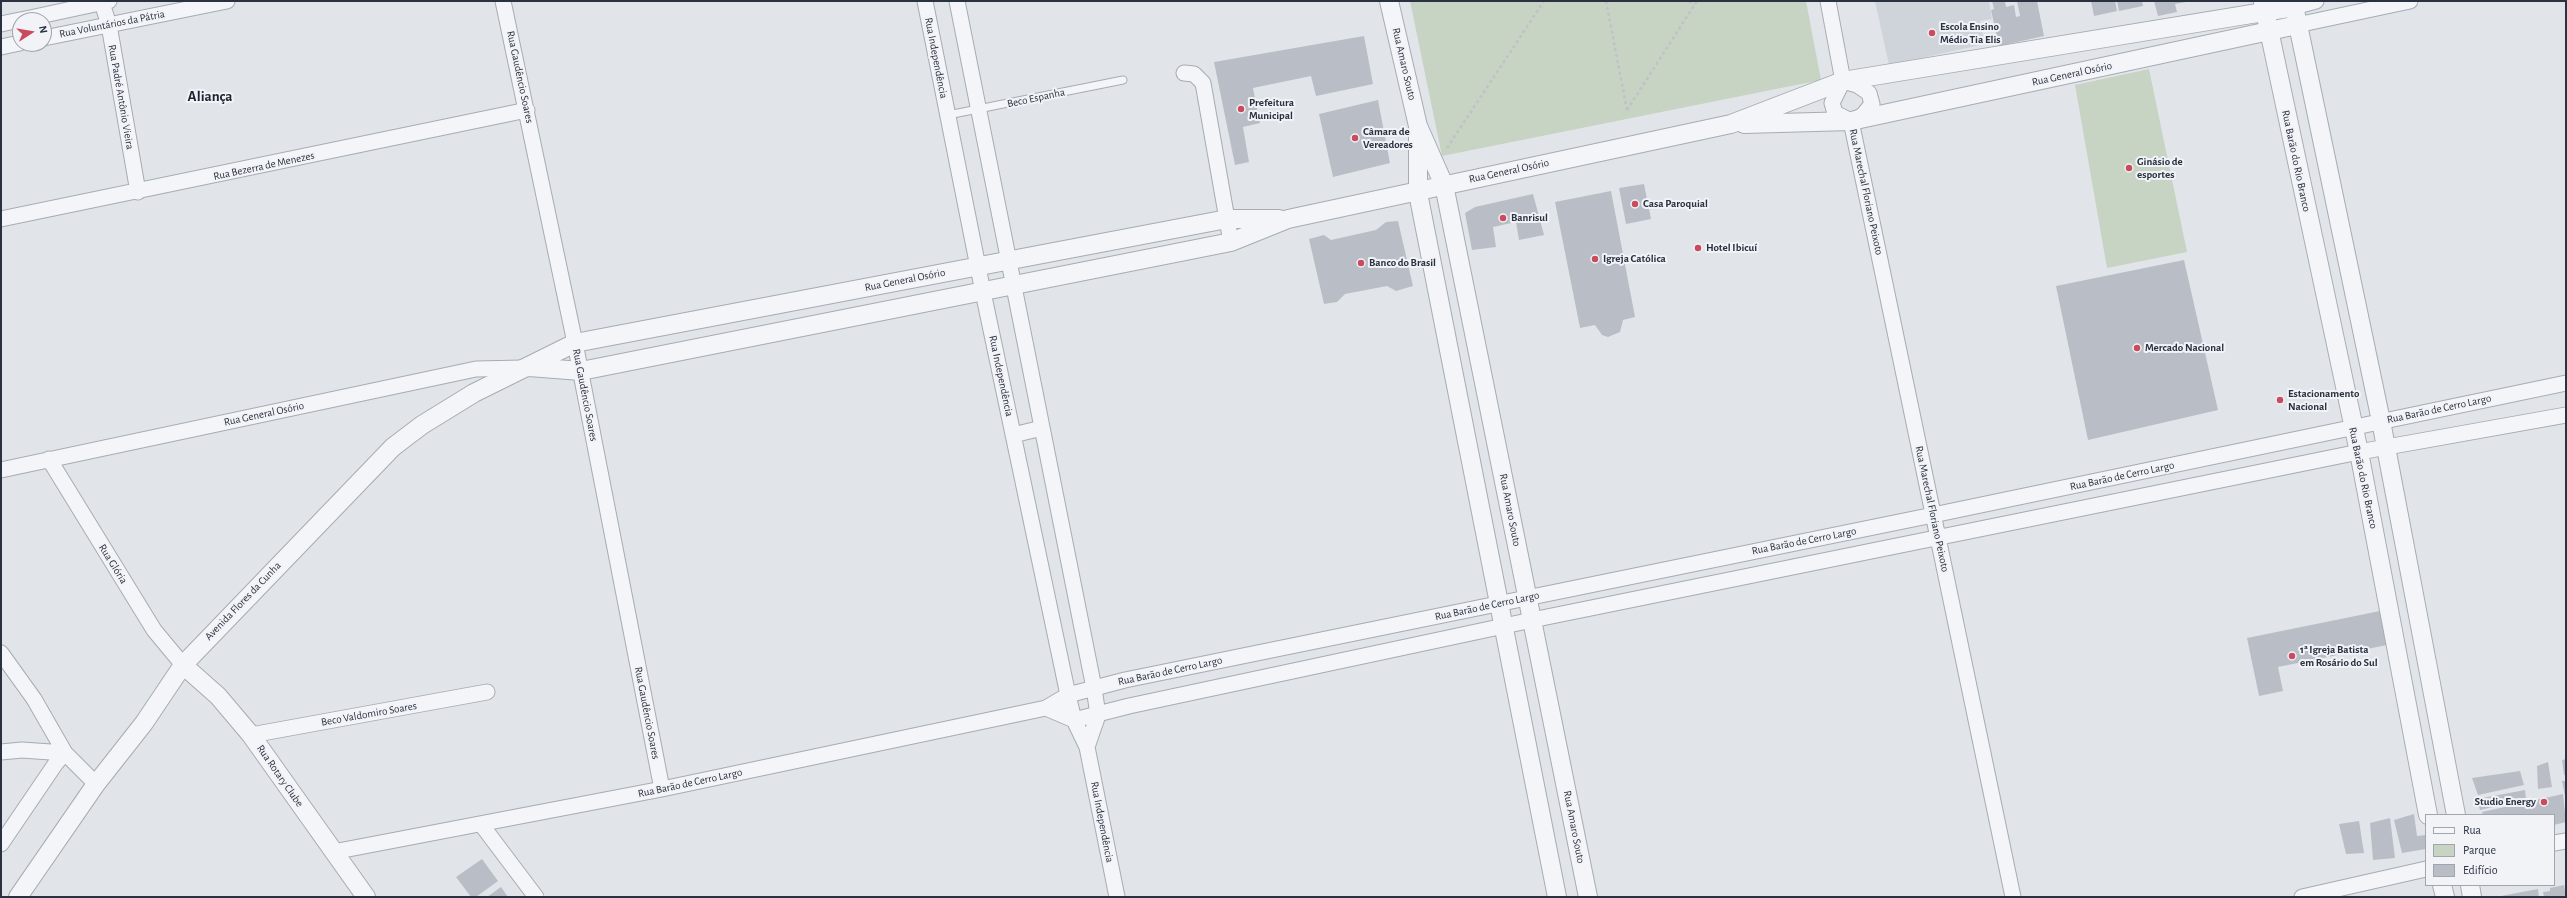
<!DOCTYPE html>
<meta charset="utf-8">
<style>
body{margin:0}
#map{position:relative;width:2567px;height:898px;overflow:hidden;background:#e1e5e9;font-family:"Alegreya Sans",sans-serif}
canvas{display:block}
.frame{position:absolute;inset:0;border:2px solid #2a3241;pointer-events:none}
.legend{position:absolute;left:2425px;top:814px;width:130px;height:72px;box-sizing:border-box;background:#f1f3f7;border:1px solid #a1a6ae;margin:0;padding:5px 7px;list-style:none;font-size:12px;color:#2a3241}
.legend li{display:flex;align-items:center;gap:8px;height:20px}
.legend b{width:20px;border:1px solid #a1a6ae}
.north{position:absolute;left:12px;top:12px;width:40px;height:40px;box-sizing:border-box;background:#f1f3f7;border:1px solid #a1a6ae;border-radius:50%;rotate:78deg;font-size:11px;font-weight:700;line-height:16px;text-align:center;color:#2a3241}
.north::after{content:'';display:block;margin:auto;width:14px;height:18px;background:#ca4b5e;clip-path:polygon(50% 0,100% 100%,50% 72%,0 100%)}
</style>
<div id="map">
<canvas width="2567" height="898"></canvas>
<div class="frame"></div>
<ul class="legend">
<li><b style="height:5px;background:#f4f5f8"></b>Rua</li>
<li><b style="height:11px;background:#c7d3c3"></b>Parque</li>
<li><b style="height:11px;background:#b9bec6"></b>Edifício</li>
</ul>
<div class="north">N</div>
</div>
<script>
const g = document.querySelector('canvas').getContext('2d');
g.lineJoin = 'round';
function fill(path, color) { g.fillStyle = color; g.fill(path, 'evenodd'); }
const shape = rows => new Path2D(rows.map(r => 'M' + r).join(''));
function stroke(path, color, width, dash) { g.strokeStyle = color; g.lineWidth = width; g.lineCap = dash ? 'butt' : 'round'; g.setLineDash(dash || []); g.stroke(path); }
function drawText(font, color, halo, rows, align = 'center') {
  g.font = font + ' "Alegreya Sans",sans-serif'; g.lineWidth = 4; g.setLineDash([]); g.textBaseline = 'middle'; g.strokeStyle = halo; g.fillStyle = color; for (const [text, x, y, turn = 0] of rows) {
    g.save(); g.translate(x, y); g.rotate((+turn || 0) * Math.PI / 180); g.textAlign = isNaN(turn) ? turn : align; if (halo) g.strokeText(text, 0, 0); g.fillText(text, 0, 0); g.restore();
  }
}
fill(shape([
 [1875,1,1989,1,1992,19,1980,21,1985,44,1889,65]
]), '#cfd4db');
fill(shape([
 [1410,1,1806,1,1821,80,1442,156],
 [2149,69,2187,252,2107,268,2075,85]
]), '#c7d3c3');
fill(shape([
 [1992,1,2005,1,2006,7,2014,5,2016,17,2020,16,2017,1,2037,1,2044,36,1999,46,1991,10,1994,9],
 [2091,1,2115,1,2117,11,2094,16],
 [2117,1,2142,1,2143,6,2119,11],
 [2154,1,2186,1,2186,2,2175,4,2177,12,2158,16],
 [1364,36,1373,84,1316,96,1311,76,1253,88,1260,123,1243,127,1249,162,1235,165,1214,62],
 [1378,100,1390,163,1333,177,1319,114],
 [1644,184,1651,219,1626,224,1619,188],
 [1611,191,1635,317,1623,320,1620,332,1608,337,1602,335,1595,325,1580,328,1555,202],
 [1533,194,1544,235,1519,240,1516,222,1493,227,1496,247,1472,250,1465,213,1475,207],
 [1398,221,1413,286,1396,291,1387,286,1345,294,1337,302,1324,304,1309,239,1324,235,1331,240,1376,230,1386,222],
 [2184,260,2218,410,2088,440,2056,286],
 [2380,611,2387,645,2278,667,2283,691,2259,696,2247,638],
 [2566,759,2566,775,2564,775,2562,760],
 [2548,762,2552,787,2538,789,2537,766],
 [2520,771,2524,785,2478,795,2472,778],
 [2562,781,2566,781,2566,796,2565,796],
 [2525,790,2526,799,2480,810,2477,799],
 [2563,794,2566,822,2554,825,2554,815,2483,815,2482,812],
 [2414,814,2417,836,2426,835,2426,849,2402,853,2394,820],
 [2390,818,2395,858,2373,860,2370,823],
 [2359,821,2364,853,2346,854,2339,824],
 [482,859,498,881,476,897,471,897,456,877],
 [2564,885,2566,897,2544,897,2543,892,2550,891,2550,888],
 [501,887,508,897,487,897],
 [2538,889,2539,897,2501,897,2501,896]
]), '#b9bec6');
const service = shape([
 [948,115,1123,80]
]);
const minor = shape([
 [503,1,575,343,662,789],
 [925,1,983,292,1068,695,1074,720,1087,747,1117,897],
 [957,1,1094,688,1098,715,1087,747],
 [1828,1,1843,81,1832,103,1835,113,1851,121,2013,897],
 [102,3,109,25,138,192],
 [2294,7,2316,1],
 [21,20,109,1],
 [1,24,20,20],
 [2297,25,2410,1],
 [44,38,227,1],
 [1,47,20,43],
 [1184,73,1194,74,1203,83,1231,242],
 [1843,81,1857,85,1869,93,1872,104,1863,115,1854,120],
 [1,219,527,110],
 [1013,435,1042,428],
 [49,459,154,630,183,665],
 [1,470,476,369,523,368],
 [1,653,34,699,65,753,96,784],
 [1046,708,1074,720,1129,706,1532,620,2359,452,2566,415],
 [251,735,487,692],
 [1,752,22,750,65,753],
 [481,824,536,897],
 [2554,843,2566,841],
 [1,844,56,763,65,753],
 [333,852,662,789,1046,708,1068,695,1125,680,1933,515,2566,383],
 [2302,897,2426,869]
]);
const tertiary = shape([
 [1389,1,1418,126,1444,185,1588,897],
 [2293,1,2381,421,2456,815],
 [2263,2,2359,452,2428,815],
 [1744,124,1851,121,2297,25],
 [1418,133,1418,193,1557,897],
 [529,367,581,371,1231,242,1288,219,1731,124,1843,81,2294,7],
 [183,665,218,696,251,735,366,897],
 [2442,885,2445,897],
 [2470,885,2472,897],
 [18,897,96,784,144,723,183,665,393,447,422,425,474,393,575,343,1227,219,1279,219]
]);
stroke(service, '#a6acb3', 9);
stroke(minor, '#a6acb3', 17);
stroke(tertiary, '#a6acb3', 20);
stroke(shape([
 [1606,1,1627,110],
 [1689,1,1694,5],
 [1627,110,1697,1],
 [1447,148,1544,1]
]), '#bfc2c8', 2.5, [3, 3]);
stroke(service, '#f4f5f8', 7);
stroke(minor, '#f4f5f8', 15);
stroke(tertiary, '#f4f5f8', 18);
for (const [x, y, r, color] of [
 [1932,33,4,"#ca4b5e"],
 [1241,109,4,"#ca4b5e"],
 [1355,138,4,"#ca4b5e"],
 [2129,168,4,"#ca4b5e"],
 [1635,204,4,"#ca4b5e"],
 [1503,218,4,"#ca4b5e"],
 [1698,248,4,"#ca4b5e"],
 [1595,259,4,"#ca4b5e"],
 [1361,263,4,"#ca4b5e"],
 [2137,348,4,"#ca4b5e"],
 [2280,400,4,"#ca4b5e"],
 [2292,656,4,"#ca4b5e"],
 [2544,802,4,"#ca4b5e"]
]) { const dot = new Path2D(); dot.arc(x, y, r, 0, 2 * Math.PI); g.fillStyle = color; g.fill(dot); stroke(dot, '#f1f3f7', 1.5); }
drawText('11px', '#2a3241', '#f1f3f7', [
 ["Rua Voluntários da Pátria",112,24,-11],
 ["Rua Independência",936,58,79],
 ["Rua Amaro Souto",1404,64,77],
 ["Rua General Osório",2072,74,-12],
 ["Rua Gaudêncio Soares",520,77,78],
 ["Rua Padré Antônio Vieira",121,97,80],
 ["Beco Espanha",1036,98,-12],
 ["Rua Barão do Rio Branco",2296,161,78],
 ["Rua Bezerra de Menezes",264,166,-12],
 ["Rua General Osório",1509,171,-12],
 ["Rua Marechal Floriano Peixoto",1866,192,78],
 ["Rua General Osório",905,280,-11],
 ["Rua Independência",1001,376,78],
 ["Rua Gaudêncio Soares",585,395,79],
 ["Rua Barão de Cerro Largo",2439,409,-12],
 ["Rua General Osório",264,414,-12],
 ["Rua Barão de Cerro Largo",2122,476,-12],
 ["Rua Barão do Rio Branco",2363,478,78],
 ["Rua Marechal Floriano Peixoto",1932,509,78],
 ["Rua Amaro Souto",1510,510,79],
 ["Rua Barão de Cerro Largo",1804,541,-11],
 ["Rua Glória",113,564,58],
 ["Avenida Flores da Cunha",243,601,-46],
 ["Rua Barão de Cerro Largo",1487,606,-12],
 ["Rua Barão de Cerro Largo",1170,671,-12],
 ["Rua Gaudêncio Soares",647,713,79],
 ["Beco Valdomiro Soares",369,714,-10],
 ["Rua Rotary Clube",280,776,55],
 ["Rua Barão de Cerro Largo",690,783,-12],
 ["Rua Independência",1102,822,79],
 ["Rua Amaro Souto",1574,827,79]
]);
drawText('bold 11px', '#2a3241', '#f1f3f7', [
 ["Escola Ensino",1940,27],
 ["Médio Tia Elis",1940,40],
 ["Prefeitura",1249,103],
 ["Municipal",1249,116],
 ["Câmara de",1363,132],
 ["Vereadores",1363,145],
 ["Ginásio de",2137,162],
 ["esportes",2137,175],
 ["Casa Paroquial",1643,204],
 ["Banrisul",1511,218],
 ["Hotel Ibicuí",1706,248],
 ["Igreja Católica",1603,259],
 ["Banco do Brasil",1369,263],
 ["Mercado Nacional",2145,348],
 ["Estacionamento",2288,394],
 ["Nacional",2288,407],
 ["1ª Igreja Batista",2300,650],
 ["em Rosário do Sul",2300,663],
 ["Studio Energy",2536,802,"right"]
], 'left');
drawText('bold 15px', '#1c2332', '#f1f3f7', [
 ["Aliança",210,96]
]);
</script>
